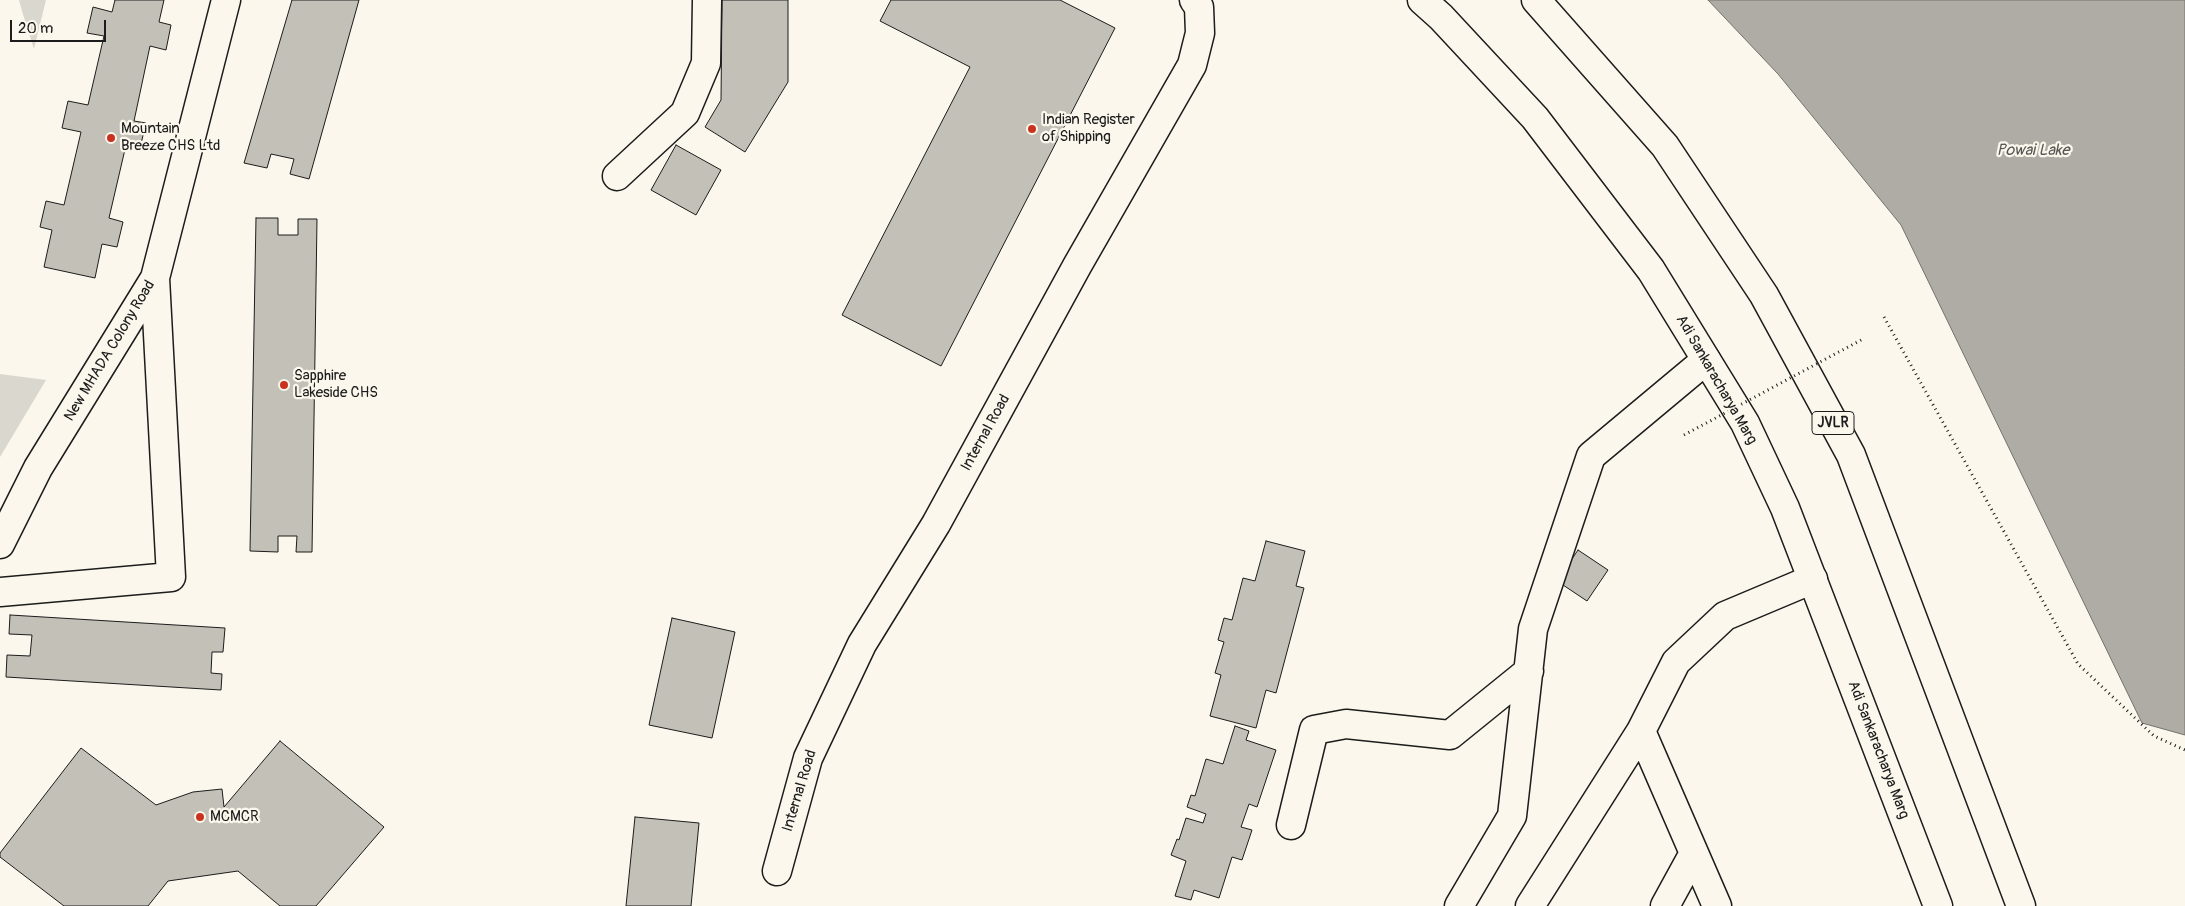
<!DOCTYPE html>
<style>
body{margin:0}
#map{position:relative;width:2185px;height:906px;overflow:hidden;background:#fbf7ec;font-family:Pangolin,sans-serif}
canvas{display:block}
.scale{position:absolute;left:10px;top:20px;width:96px;height:22px;box-sizing:border-box;border:2px solid #1c1c1c;border-top:0;padding-left:6px;font-size:15px;line-height:18px;white-space:nowrap;color:#1c1c1c;-webkit-text-stroke:4px #fbf7ec;paint-order:stroke}
</style>
<div id="map">
<canvas width="2185" height="906"></canvas>
<div class="scale">20 m</div>
</div>
<script>
const g = document.querySelector('canvas').getContext('2d');
g.lineJoin = 'round';
function fill(path, color) { g.fillStyle = color; g.fill(path, 'evenodd'); }
const shape = rows => new Path2D(rows.map(r => 'M' + r).join(''));
function stroke(path, color, width, dash) { g.strokeStyle = color; g.lineWidth = width; g.lineCap = dash ? 'butt' : 'round'; g.setLineDash(dash || []); g.stroke(path); }
function drawText(font, color, halo, rows, align = 'center') {
  g.font = font + ' Pangolin,sans-serif'; g.lineWidth = 4.5; g.setLineDash([]); g.textBaseline = 'middle'; g.strokeStyle = halo; g.fillStyle = color; for (const [text, x, y, turn = 0] of rows) {
    g.save(); g.translate(x, y); g.rotate((+turn || 0) * Math.PI / 180); g.textAlign = isNaN(turn) ? turn : align; if (halo) g.strokeText(text, 0, 0); g.fillText(text, 0, 0); g.restore();
  }
}
fill(shape([
 [19,0,46,0,34,49,22,11],
 [0,374,46,380,0,457]
]), '#dad7ce');
const water = shape([
 [1708,0,2185,0,2185,735,2142,723,1901,225,1778,74,1708,0]
]);
fill(water, '#afaca5');
stroke(water, '#74726e', 1);
const building = shape([
 [115,0,164,0,159,22,171,25,166,50,150,46,134,121,146,123,140,148,126,145,109,218,123,222,117,247,102,244,95,278,44,267,52,230,40,227,46,201,64,205,81,132,62,128,68,101,88,105,104,36,87,33,93,7,112,12,115,0],
 [292,0,359,0,309,179,290,174,294,159,271,154,267,168,244,163,292,0],
 [722,0,788,0,788,82,745,152,705,127,721,100,722,0],
 [891,0,1060,0,1115,28,941,366,842,315,970,67,880,21,891,0],
 [676,145,721,170,696,215,651,190,676,145],
 [256,218,278,218,278,235,298,235,298,219,317,219,312,552,296,552,297,536,278,536,278,552,250,551,256,218],
 [1266,541,1305,551,1296,586,1304,588,1276,693,1266,690,1256,728,1210,716,1221,675,1215,673,1224,642,1218,640,1224,618,1232,620,1243,578,1255,581,1266,541],
 [1578,550,1608,570,1587,601,1557,581,1578,550],
 [10,615,225,628,223,652,212,652,211,673,222,674,221,690,6,677,7,655,30,656,32,635,9,634,10,615],
 [672,618,735,632,712,738,649,725,672,618],
 [1235,726,1249,731,1246,740,1276,750,1257,807,1249,804,1241,827,1252,830,1242,860,1232,857,1219,898,1194,890,1191,900,1175,896,1186,861,1171,855,1177,839,1179,840,1186,818,1203,823,1206,814,1187,807,1191,795,1195,796,1206,759,1223,764,1235,726],
 [280,741,384,827,316,906,280,906,238,871,168,881,148,906,64,906,0,857,0,853,81,748,156,805,193,792,222,789,224,807,280,741],
 [635,817,699,823,691,906,626,906,635,817]
]);
fill(building, '#c3c0b8');
stroke(building, '#1c1c1c', 1);
const minor = shape([
 [617,176,685,113,706,63,707,0],
 [0,544,38,468,155,278,226,0],
 [0,592,171,577,155,278],
 [1641,731,1717,906],
 [1291,825,1314,730,1346,724,1450,735,1529,671],
 [777,871,808,758,862,644,936,524,1077,266,1192,65,1200,33,1199,7,1194,0],
 [1459,906,1512,816,1533,629,1591,456,1706,360],
 [1530,906,1641,731,1676,662,1725,616,1813,579],
 [1665,906,1694,853]
]);
const major = shape([
 [1422,0,1441,17,1535,118,1651,270,1745,423,1785,508,1938,906],
 [1536,0,1665,146,1764,295,1851,455,2021,906]
]);
stroke(minor, '#1c1c1c', 31);
stroke(major, '#1c1c1c', 31);
stroke(shape([
 [1884,317,2078,664,2154,736,2185,750]
]), '#1c1c1c', 3, [1, 4]);
stroke(minor, '#fbf7ec', 28);
stroke(major, '#fbf7ec', 28);
stroke(shape([
 [1684,435,1863,339]
]), '#1c1c1c', 3, [1, 4]);
for (const [x, y, r, color] of [
 [1032,129,5,"#c8321e"],
 [111,138,5,"#c8321e"],
 [284,385,5,"#c8321e"],
 [200,817,5,"#c8321e"]
]) { const dot = new Path2D(); dot.arc(x, y, r, 0, 2 * Math.PI); g.fillStyle = color; g.fill(dot); stroke(dot, '#fbf7ec', 2); }
for (const [x, y, w] of [
 [1833,423,42]
]) { const box = new Path2D(); box.roundRect(x - w / 2, y - 11.5, w, 23, 4); g.fillStyle = '#fbf7ec'; g.fill(box); stroke(box, '#1c1c1c', 1); }
drawText('bold 14px', '#1c1c1c', null, [
 ["JVLR",1833,423]
]);
drawText('15px', '#1c1c1c', '#fbf7ec', [
 ["Indian Register",1042,120],
 ["of Shipping",1042,137],
 ["Mountain",121,129],
 ["Breeze CHS Ltd",121,146],
 ["Sapphire",294,376],
 ["Lakeside CHS",294,393],
 ["MCMCR",210,817]
], 'left');
drawText('15px', '#1c1c1c', '#fbf7ec', [
 ["New MHADA Colony Road",110,351,-59],
 ["Adi Sankaracharya Marg",1716,380,60],
 ["Internal Road",986,433,-61],
 ["Adi Sankaracharya Marg",1878,750,69],
 ["Internal Road",800,791,-73]
]);
drawText('italic 16px', '#575653', '#fbf7ec', [
 ["Powai Lake",2033,151]
]);
</script>
